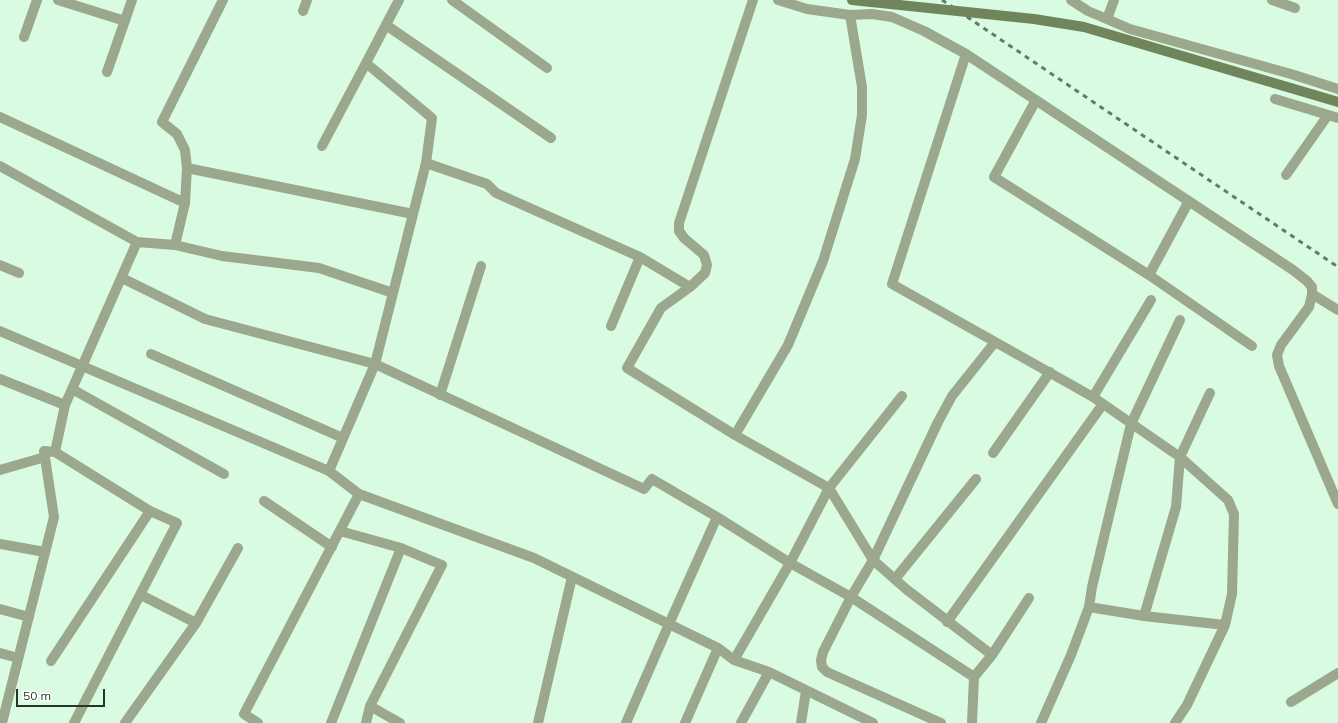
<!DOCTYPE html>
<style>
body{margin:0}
#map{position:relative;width:1338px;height:723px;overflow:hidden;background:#d9fbe1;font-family:Mulish,sans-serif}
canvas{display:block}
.scale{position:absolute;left:16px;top:689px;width:89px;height:18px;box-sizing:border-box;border:2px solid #27342a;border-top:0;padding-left:5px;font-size:12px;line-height:14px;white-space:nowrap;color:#27342a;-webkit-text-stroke:3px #fff;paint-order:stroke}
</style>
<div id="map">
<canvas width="1338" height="723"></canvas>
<div class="scale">50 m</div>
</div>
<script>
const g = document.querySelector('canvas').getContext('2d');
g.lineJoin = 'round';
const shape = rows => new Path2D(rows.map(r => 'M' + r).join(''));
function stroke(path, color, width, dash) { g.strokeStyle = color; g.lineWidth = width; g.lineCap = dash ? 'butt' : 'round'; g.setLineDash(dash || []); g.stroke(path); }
stroke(shape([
 [58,0,125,21],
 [452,0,547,68],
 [753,0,679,223,679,231,684,238,704,255,707,265,705,273,690,287,661,308,627,368,735,435,829,488,873,560,906,589,992,655],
 [778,0,807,9,850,15,872,14,892,17,924,31,966,54,1293,270,1307,281,1312,287,1312,294,1309,307,1281,345,1277,355,1279,366,1338,504],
 [1071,0,1088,11,1130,29,1291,74,1338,89],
 [1272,0,1295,8],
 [303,11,307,0],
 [1107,19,1114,0],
 [386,25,551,138],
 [24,37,37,0],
 [966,54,892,284,1093,397,1180,457,1228,500,1234,514,1232,594,1225,625,1187,705,1175,723],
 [107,72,132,0],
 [1275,99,1338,118],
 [1036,100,994,177,1149,275,1252,346],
 [0,117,185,203,175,245],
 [322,146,366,63],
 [426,163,487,184,496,193,640,257,690,287],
 [0,166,137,242,65,405,55,452,44,451,54,517,2,723],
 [187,168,413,214],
 [1286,175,1328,115],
 [185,203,187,168,185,150,177,134,162,122,223,0],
 [137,242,175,245,222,256,319,268,393,293],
 [0,265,19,273],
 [1149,275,1189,201],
 [122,278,205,319,375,364,426,163,432,118,366,63,399,0],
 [1312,294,1338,310],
 [1180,320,1131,424,1092,587,1089,607,1144,616,1225,625],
 [611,326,640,257],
 [0,331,329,471,359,494,534,558,718,648,734,660,769,672,873,723],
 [151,354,343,438],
 [0,379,65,405],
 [72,389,224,474],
 [440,395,481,266],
 [1093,397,1151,300],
 [735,435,788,345,823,261,855,159,862,115,862,87,850,15],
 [55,452,150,511,177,523,74,723],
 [993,453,1050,372],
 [0,470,45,457],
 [329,471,375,364,644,489,652,479,717,517,790,563,851,597,974,677],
 [264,501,332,547],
 [340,531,401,548,442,565,370,706,366,723],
 [0,544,45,552],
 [895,579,976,479],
 [0,609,29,617],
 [1144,616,1176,507,1180,457,1210,393],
 [947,622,1103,404],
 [196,623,238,548],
 [0,653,18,658],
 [734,660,790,563,829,488,902,396],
 [51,661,150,511],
 [1291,702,1338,673],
 [370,706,400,723],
 [125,723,196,623,141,595],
 [258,723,244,714,359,494],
 [331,723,401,548],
 [538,723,572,577],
 [626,723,669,624,717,517],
 [685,723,718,648],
 [741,723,769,672],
 [801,723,806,691],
 [941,723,827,672,822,667,821,660,823,652,851,597,873,560,938,422,952,396,995,342],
 [972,723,974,677,992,655,1029,598],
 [1041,723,1071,655,1089,607]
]), '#9ba88d', 10);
stroke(shape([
 [942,0,1338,267]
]), '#667a6a', 3, [5, 5]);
stroke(shape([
 [852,0,1034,19,1084,27,1338,102]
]), '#71855c', 10);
</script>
